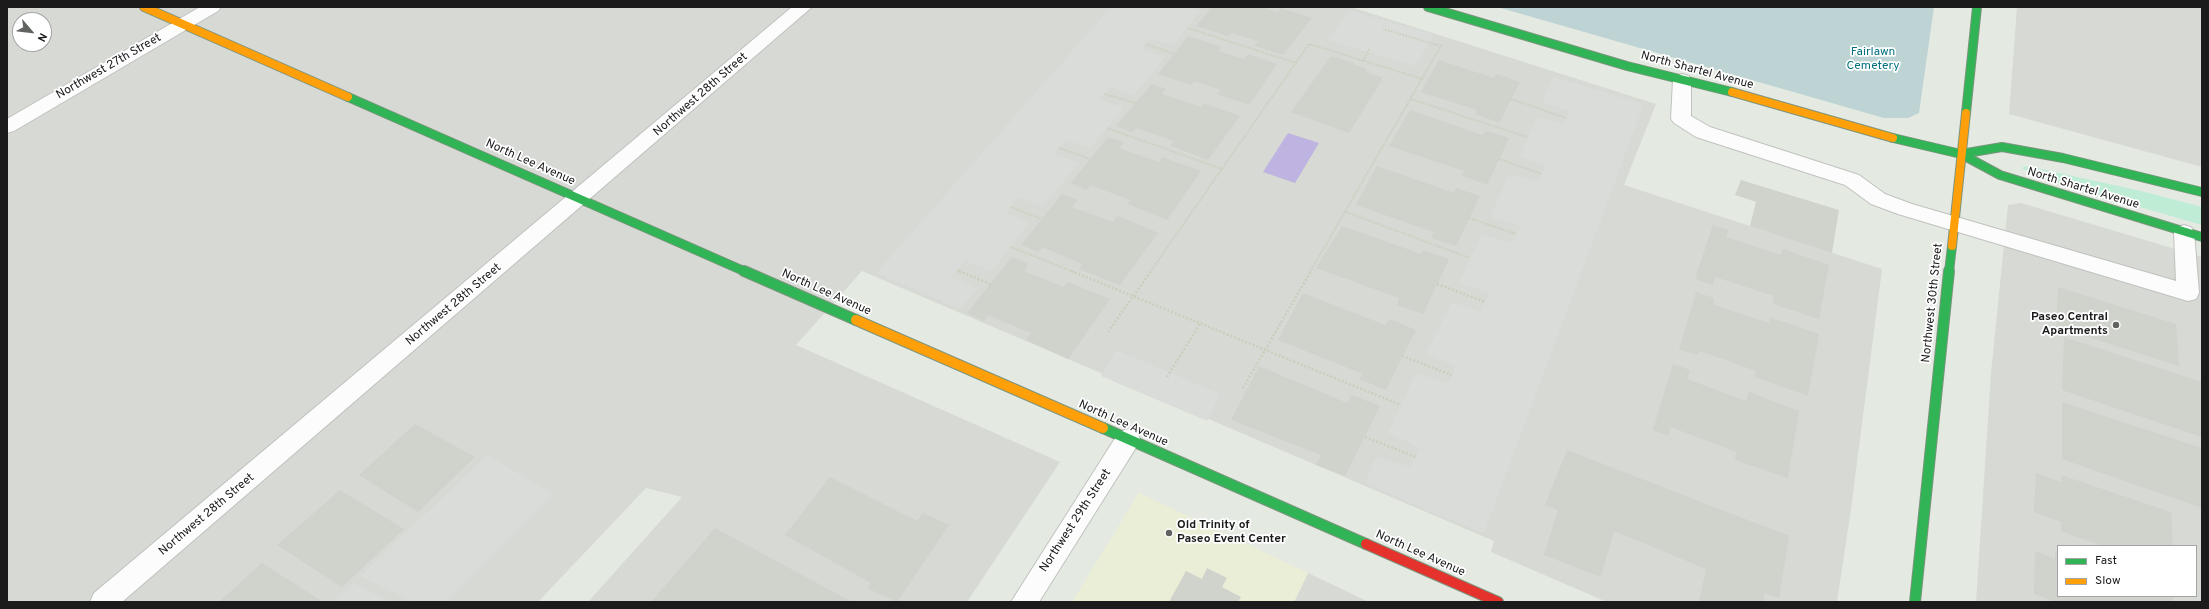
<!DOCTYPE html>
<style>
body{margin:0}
#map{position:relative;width:2209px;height:609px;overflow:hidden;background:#e4eae2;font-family:Overpass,sans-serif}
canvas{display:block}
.frame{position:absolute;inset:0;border:8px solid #1b1b1b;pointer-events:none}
.legend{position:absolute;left:2057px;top:545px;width:140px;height:52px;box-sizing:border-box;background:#fff;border:1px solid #a4a4a4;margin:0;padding:5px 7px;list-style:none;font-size:12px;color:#1b1b1b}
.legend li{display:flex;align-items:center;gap:8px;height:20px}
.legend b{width:20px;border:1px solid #a4a4a4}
.north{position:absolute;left:12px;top:12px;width:40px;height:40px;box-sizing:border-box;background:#fff;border:1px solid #a4a4a4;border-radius:50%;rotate:118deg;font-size:11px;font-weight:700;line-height:16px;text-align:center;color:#1b1b1b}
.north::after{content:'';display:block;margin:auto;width:14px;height:18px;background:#616361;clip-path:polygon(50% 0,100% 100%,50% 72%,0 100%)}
</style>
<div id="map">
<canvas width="2209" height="609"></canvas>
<div class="frame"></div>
<ul class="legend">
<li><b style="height:5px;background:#30b455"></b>Fast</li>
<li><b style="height:5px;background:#ff9f0a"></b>Slow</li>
</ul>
<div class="north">N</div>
</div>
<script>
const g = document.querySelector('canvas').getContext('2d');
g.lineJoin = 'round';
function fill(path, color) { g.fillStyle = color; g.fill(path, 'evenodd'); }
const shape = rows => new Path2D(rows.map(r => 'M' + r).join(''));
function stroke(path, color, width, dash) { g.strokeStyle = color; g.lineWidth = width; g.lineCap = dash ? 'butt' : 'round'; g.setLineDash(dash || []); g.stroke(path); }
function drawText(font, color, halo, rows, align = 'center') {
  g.font = font + ' Overpass,sans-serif'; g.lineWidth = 3.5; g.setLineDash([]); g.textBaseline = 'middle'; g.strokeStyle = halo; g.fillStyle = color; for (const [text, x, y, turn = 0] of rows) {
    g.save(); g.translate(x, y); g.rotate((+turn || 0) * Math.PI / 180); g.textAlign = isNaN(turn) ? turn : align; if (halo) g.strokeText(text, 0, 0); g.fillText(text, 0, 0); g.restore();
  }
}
fill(shape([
 [7,7,1351,7,1656,104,1624,185,1882,269,1851,509,1837,602,1607,602,1491,552,1494,541,862,271,796,345,1060,462,967,602,588,602,682,497,646,488,538,602,7,602],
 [20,20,44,20,44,44,20,44],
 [2017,7,2202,7,2202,167,2009,114],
 [2021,203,2202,257,2202,602,1976,602,1991,373,2008,205],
 [2058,546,2196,546,2196,596,2058,596],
 [1308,573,1369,602,1294,602]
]), '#d6d9d4');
fill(shape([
 [1139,493,1308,573,1294,602,1072,602]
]), '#eaeed6');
fill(shape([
 [2027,166,2141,191,2202,207,2202,225,2054,182,2021,168]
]), '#beecd5');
fill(shape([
 [1497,7,1934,7,1919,113,1908,118,1884,118]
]), '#bed3d4');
fill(shape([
 [1111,7,1189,7,1201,11,1173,45,1150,39,1142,49,1165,57,1135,95,1111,87,1100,99,1124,108,1091,148,1065,140,1054,154,1079,163,1043,206,1017,197,1007,213,1029,223,992,271,965,261,952,277,978,289,960,309,876,273],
 [1349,10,1434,35,1415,66,1328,40],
 [1553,77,1644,104,1484,533,1424,509,1365,483,1376,457,1411,467,1420,448,1388,433,1416,373,1448,383,1456,366,1426,353,1452,302,1480,312,1490,293,1459,283,1482,234,1511,243,1520,226,1490,217,1509,174,1538,182,1546,166,1519,157,1537,117,1563,124,1569,111,1542,102],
 [1116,350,1220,394,1207,421,1101,376],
 [487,455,553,494,446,602,414,602,360,576],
 [353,583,391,602,332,602]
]), '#dadcd9');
fill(shape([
 [1288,133,1319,143,1295,183,1263,172]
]), '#beb3e1');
fill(shape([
 [1212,7,1261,7,1278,12,1281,8,1312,18,1283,55,1255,46,1258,41,1231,33,1228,36,1196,26],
 [1188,36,1222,47,1218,51,1244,59,1248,54,1277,64,1249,105,1217,94,1221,90,1194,81,1191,85,1158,74],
 [1331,56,1354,63,1353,64,1367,69,1366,72,1383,78,1349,133,1291,112],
 [1439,60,1494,78,1497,74,1520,82,1499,123,1476,114,1477,110,1421,92],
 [1152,84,1166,89,1162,94,1201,107,1203,103,1240,116,1208,160,1171,146,1174,141,1136,128,1132,132,1116,126],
 [1410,110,1482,135,1486,131,1509,138,1487,185,1461,175,1464,171,1389,146],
 [1108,137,1124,142,1119,148,1159,162,1162,157,1201,171,1167,220,1127,204,1130,200,1090,185,1086,190,1071,183],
 [1377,166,1454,193,1456,188,1480,196,1456,246,1431,238,1434,232,1356,205],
 [1741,180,1839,210,1832,253,1750,226,1756,202,1735,195],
 [1062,194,1077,200,1072,207,1113,222,1118,216,1158,233,1120,285,1079,269,1083,264,1042,247,1038,252,1021,245],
 [1713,225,1728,230,1726,237,1781,255,1783,249,1829,265,1819,319,1773,304,1774,296,1715,277,1713,285,1695,279],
 [1342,226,1421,254,1423,250,1449,259,1423,314,1397,305,1399,298,1316,268],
 [1012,257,1028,264,1024,271,1064,287,1068,282,1110,299,1068,359,1026,340,1031,333,988,315,984,321,967,313],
 [2058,287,2176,324,2179,366,2056,327],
 [1696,292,1714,298,1714,305,1769,323,1770,317,1819,334,1808,396,1755,377,1756,371,1700,351,1698,355,1679,350],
 [1303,293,1385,325,1390,319,1416,330,1386,390,1359,379,1363,374,1278,340],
 [2064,337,2202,382,2202,437,2062,390],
 [1673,364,1690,370,1687,379,1746,401,1749,392,1799,411,1788,478,1735,460,1736,452,1671,427,1668,436,1653,430],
 [1259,366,1347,403,1352,395,1380,406,1345,476,1316,465,1321,455,1231,420],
 [2062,402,2202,448,2202,508,2062,459],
 [415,424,475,457,418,512,359,475],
 [1567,450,1789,536,1779,598,1765,593,1763,602,1699,602,1706,569,1614,531,1601,577,1544,555,1558,510,1545,505],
 [2036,473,2061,482,2061,475,2171,512,2173,546,2103,546,2061,531,2061,522,2034,512],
 [830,477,917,521,923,513,949,525,897,602,867,588,871,583,785,535],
 [340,490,404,529,342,587,277,545],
 [715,528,852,602,651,602],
 [2035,551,2055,559,2055,551,2058,552,2058,596,2173,596,2173,602,2055,602,2034,594],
 [262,563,323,602,219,602],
 [1207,568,1227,578,1222,587,1241,597,1238,602,1169,602,1186,571,1202,579]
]), '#cfd3cc');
const lane = shape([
 [1682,74,1689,76,1691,80,1691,116,1710,127,1859,175,1885,194,1912,204,2176,281,2174,232,2177,227,2184,225,2191,227,2194,232,2199,293,2196,299,2188,301,1898,214,1871,204,1845,185,1696,137,1674,123,1671,119,1673,80,1675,76,1682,74]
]);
const street = shape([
 [200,7,221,7,218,11,14,131,7,133,7,119,200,7],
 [792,7,812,7,122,602,90,602,94,593,792,7],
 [1128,429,1137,432,1140,439,1137,446,1039,602,1011,602,1119,432,1128,429]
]);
const fastFar1 = shape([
 [1428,7,1627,66,1732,92],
 [348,97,746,272],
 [1966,113,1977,7],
 [1893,138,1961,154,2000,175,2202,237],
 [1961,154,2002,147,2063,158,2202,192],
 [1949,272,1952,246]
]);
const fast = shape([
 [744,271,856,320],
 [1103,428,1366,544],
 [1915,602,1949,271]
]);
const slowFar1 = shape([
 [144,7,348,97],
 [1732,92,1893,138],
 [1952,246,1966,113]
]);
const slow = shape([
 [856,320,1103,428]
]);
const jam = shape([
 [1366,544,1498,602]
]);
stroke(lane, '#c0c2bf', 2);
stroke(street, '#c0c2bf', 2);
stroke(fastFar1, '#7c947d', 10);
stroke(fast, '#7c947d', 12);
stroke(slowFar1, '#7c947d', 10);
stroke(slow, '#7c947d', 12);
stroke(jam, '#7c947d', 12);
stroke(shape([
 [1208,7,1211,8],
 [1188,28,1296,63],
 [1146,44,1174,54],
 [1363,61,1370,48],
 [1105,94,1136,103],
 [1411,99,1527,137],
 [1511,99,1566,118],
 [1107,128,1222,169],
 [1059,148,1090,159],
 [1499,159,1542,174],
 [1011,207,1042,219],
 [1346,212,1470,258],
 [1469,218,1516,234],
 [1011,247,1074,272],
 [957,270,961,272],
 [1150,272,1309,44,1423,79],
 [1310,272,1441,46,1383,29]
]), '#cccebd', 2, [1.5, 1.5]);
stroke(shape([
 [959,271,990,284],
 [1071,271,1401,405],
 [1437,284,1485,302],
 [1108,332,1151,271],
 [1402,356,1452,375],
 [1167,377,1201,322],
 [1243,388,1311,271],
 [1365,437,1416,457]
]), '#cccebd', 2.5, [2, 2]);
fill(lane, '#fbfcfb');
fill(street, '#fbfcfb');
stroke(fastFar1, '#30b455', 8);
stroke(fast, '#30b455', 10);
stroke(slowFar1, '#ff9f0a', 8);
stroke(slow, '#ff9f0a', 10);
stroke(jam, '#e5322d', 10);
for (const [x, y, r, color] of [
 [2116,325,4,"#616361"],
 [1169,533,4,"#616361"]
]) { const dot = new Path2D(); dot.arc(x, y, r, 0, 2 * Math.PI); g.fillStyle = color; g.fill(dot); stroke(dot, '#fff', 1.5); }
drawText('12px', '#027180', '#fff', [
 ["Fairlawn",1873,53],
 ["Cemetery",1873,67]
]);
drawText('12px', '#1b1b1b', '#fff', [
 ["Northwest 27th Street",109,67,-30],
 ["North Shartel Avenue",1697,71,15],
 ["Northwest 28th Street",701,95,-41],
 ["North Lee Avenue",530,163,24],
 ["North Shartel Avenue",2083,189,17],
 ["North Lee Avenue",826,293,24],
 ["Northwest 30th Street",1933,303,-84],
 ["Northwest 28th Street",454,305,-40],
 ["North Lee Avenue",1123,424,24],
 ["Northwest 28th Street",207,515,-40],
 ["Northwest 29th Street",1076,521,-57],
 ["North Lee Avenue",1420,554,24]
]);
drawText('bold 12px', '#1b1b1b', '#fff', [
 ["Paseo Central",2108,318],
 ["Apartments",2108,332],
 ["Old Trinity of",1177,526,"left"],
 ["Paseo Event Center",1177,540,"left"]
], 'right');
</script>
